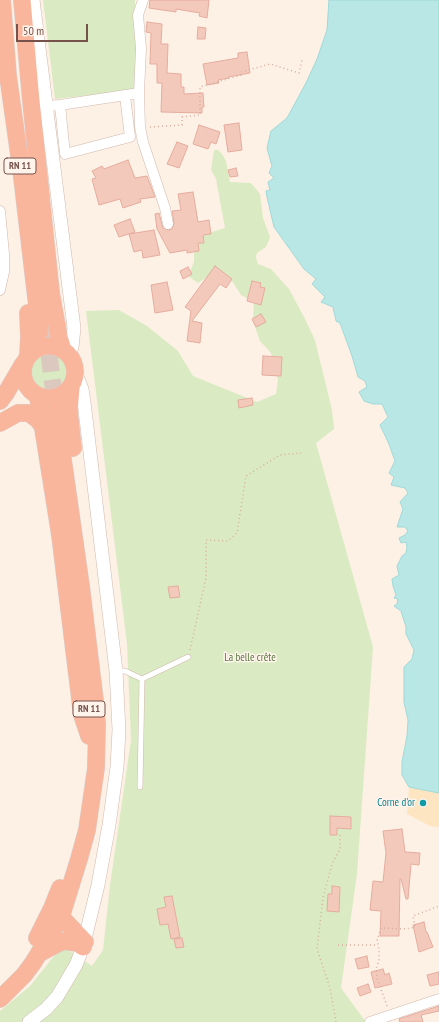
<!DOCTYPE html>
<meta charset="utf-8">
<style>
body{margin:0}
#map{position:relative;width:439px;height:1022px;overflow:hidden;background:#fdf0e5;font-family:"PT Sans Narrow",sans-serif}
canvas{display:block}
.scale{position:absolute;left:16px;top:24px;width:72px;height:18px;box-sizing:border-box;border:2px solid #76524a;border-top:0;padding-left:5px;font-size:12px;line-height:14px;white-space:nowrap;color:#76524a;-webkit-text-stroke:3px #fff4ec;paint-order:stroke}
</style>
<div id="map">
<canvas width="439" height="1022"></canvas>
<div class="scale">50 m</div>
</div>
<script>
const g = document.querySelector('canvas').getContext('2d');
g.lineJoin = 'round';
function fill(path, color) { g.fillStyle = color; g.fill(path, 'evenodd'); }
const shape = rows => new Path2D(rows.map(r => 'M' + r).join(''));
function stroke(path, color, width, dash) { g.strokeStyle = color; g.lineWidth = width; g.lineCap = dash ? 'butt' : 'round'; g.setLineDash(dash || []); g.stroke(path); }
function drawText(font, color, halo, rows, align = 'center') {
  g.font = font + ' "PT Sans Narrow",sans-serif'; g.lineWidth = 3; g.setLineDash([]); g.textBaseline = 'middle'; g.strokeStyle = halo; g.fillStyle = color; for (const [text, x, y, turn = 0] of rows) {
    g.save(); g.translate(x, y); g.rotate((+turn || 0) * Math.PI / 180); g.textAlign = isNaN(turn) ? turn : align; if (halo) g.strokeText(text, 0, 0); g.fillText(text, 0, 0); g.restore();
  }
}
fill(shape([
 [43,0,135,0,138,90,55,99],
 [214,150,218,150,222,154,226,161,230,182,251,183,260,194,263,218,270,237,266,247,257,253,256,257,258,264,271,269,289,289,304,317,315,340,332,410,334,429,316,443,373,647,357,874,341,988,366,1022,0,1022,0,1011,30,986,62,946,92,966,103,950,110,885,131,740,127,644,86,311,119,310,147,326,178,351,193,376,257,402,276,394,278,380,271,353,260,341,253,321,254,302,241,295,232,281,217,276,207,277,198,283,188,276,194,262,194,248,205,234,225,228,216,179,211,170],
 '29 372a19 19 0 1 1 38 0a19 19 0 1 1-38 0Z'
]), '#daebc3');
fill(shape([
 [409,787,439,793,439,827,430,826,407,814]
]), '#fce5c0');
const water = shape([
 [329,0,439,0,439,793,409,787,402,775,402,762,407,736,408,720,404,702,404,667,412,659,414,650,406,634,406,627,401,611,394,606,397,604,398,599,394,598,396,595,393,586,392,579,399,575,397,566,402,556,406,553,407,547,406,542,401,543,399,538,405,535,408,531,405,527,397,527,403,509,400,502,408,493,405,488,391,485,394,477,389,473,395,461,389,444,380,425,388,417,382,404,373,404,364,401,359,392,367,387,365,381,358,377,352,356,340,323,336,321,333,307,321,302,325,297,312,284,316,279,304,269,274,227,267,197,266,191,270,190,268,182,274,178,269,173,272,166,267,148,271,131,287,118,306,83,317,59,327,30,329,0]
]);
fill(water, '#b9e7e6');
stroke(water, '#9fd9d8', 1);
const building = shape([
 [150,0,209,0,207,18,199,16,200,13,176,9,176,12,149,8,150,0],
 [147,22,162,24,161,44,168,44,167,73,181,74,181,87,184,87,184,94,203,93,204,107,202,107,202,113,161,112,162,83,157,83,157,64,150,64,151,33,146,32,147,22],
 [198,27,206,28,205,39,197,39,198,27],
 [247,52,250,73,228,77,229,78,218,80,219,83,207,85,203,64,238,58,238,53,247,52],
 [239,123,242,150,228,152,224,125,239,123],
 [199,125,220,132,216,144,211,142,208,149,193,144,199,125],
 [177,142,188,146,179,168,167,164,177,142],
 [128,160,135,178,147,176,155,197,140,199,141,202,123,208,120,199,99,205,92,179,96,178,92,171,102,166,104,169,128,160],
 [236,168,238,176,230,177,228,170,236,168],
 [193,192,198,222,209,220,211,234,203,235,204,243,198,243,199,251,187,253,187,250,170,253,157,229,155,214,159,213,163,228,169,230,172,229,174,223,172,211,181,210,178,194,193,192],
 [130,219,135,232,119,237,114,225,130,219],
 [154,230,160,255,143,258,142,250,134,252,129,234,154,230],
 [215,266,232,279,226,288,220,284,192,321,202,323,200,343,187,341,191,311,185,307,215,266],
 [188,267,192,274,183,279,180,271,188,267],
 [252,281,261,283,260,287,265,288,261,305,247,301,252,281],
 [167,282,173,310,155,313,151,285,167,282],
 [261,314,266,322,256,327,252,319,261,314],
 [263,356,282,357,281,376,262,375,263,356],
 [252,398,253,405,239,408,238,400,252,398],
 [178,586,180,597,170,598,168,587,178,586],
 [330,816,351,817,351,829,337,828,337,835,330,835,330,816],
 [402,829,405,852,420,853,419,865,411,864,408,899,406,899,401,879,400,879,399,936,380,936,381,911,370,910,373,881,383,882,386,853,383,831,402,829],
 [332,886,340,887,339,912,327,911,328,894,332,894,332,886],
 [172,896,180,937,171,939,168,924,160,925,157,909,166,907,164,897,172,896],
 [424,922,426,932,427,932,433,947,419,952,413,925,424,922],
 [182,938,184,947,176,948,174,939,182,938],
 [367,956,369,967,358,969,355,959,367,956],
 [383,969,385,975,389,973,392,984,375,988,371,972,383,969],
 [439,972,439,984,430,986,427,975,439,972],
 [368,984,371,992,360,996,357,988,368,984],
 [439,1006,439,1011,421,1015,423,1022,400,1022,399,1019,439,1006]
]);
fill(building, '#f3c9bc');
stroke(building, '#e5ac9d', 1);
stroke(shape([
 [46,330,56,411]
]), '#dbc8be', 17, [17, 8]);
const service = shape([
 [117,671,125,671,142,679],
 [142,679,188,657],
 [140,787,142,679]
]);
const minor = shape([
 [139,93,140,127,143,142,165,208,168,224],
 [60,105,65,154,130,137,125,96],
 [46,106,60,105,139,93,141,48,138,15,143,0],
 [0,211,4,254,4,272,0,290],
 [370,1022,439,999]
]);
const tertiary = shape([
 [33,0,74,328,72,347,69,356],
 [29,1022,46,1009,57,997,76,965,83,947,98,885,109,825,117,767,119,730,116,671,84,402,82,389,75,371]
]);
const trunk = shape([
 [2,0,8,76,21,169,40,331],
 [22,0,31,101,51,293,59,337,63,350],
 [28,313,29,337,28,356],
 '23 372a26 26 0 1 1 52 0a26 26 0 1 1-52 0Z',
 [71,387,69,412,73,448],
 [38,397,60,535,82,715,89,736],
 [0,401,6,393,23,364],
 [0,423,18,413,29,413,38,420,44,428],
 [60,907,61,917,85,942],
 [37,938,52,908,60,888],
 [40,953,59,943,65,941,77,943,83,947],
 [0,999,24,975,33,963,61,917,79,859,87,830,96,768,97,724,95,701,81,586,56,411]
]);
stroke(service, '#d1b8ae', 6);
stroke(minor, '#d1b8ae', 11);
stroke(tertiary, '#d1b8ae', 14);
stroke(trunk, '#d9cfcc', 18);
stroke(shape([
 [150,127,182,125,182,117,200,115,200,87,241,75,241,72,270,64,299,73,302,60],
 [190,650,206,578,206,540,228,541,237,533,246,476,280,455,301,453],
 [338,945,378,945],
 [387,1006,377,978,376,969,379,960,379,949,377,941,381,928,405,929,415,927,413,916,439,906],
 [336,1022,330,988,317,949,323,898,332,864,340,849,340,835]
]), '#d8ac9f', 1.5, [1, 3]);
stroke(service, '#fff', 5);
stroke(minor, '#fff', 10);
stroke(tertiary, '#fff', 13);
stroke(trunk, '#fab69c', 17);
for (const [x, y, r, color] of [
 [423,803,4,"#0f9aa8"]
]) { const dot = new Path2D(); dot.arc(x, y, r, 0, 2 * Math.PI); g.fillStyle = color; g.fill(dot); stroke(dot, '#fff4ec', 1.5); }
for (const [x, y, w] of [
 [20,166,32],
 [89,709,32]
]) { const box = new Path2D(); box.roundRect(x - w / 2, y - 8, w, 16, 3); g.fillStyle = '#fff4ec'; g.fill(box); stroke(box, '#76524a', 1); }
drawText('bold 10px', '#76524a', null, [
 ["RN 11",20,166],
 ["RN 11",89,709]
]);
drawText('11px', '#58763f', '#fff4ec', [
 ["La belle crête",250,658]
]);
drawText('11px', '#0d838f', '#fff4ec', [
 ["Corne d'or",415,803]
], 'right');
</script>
